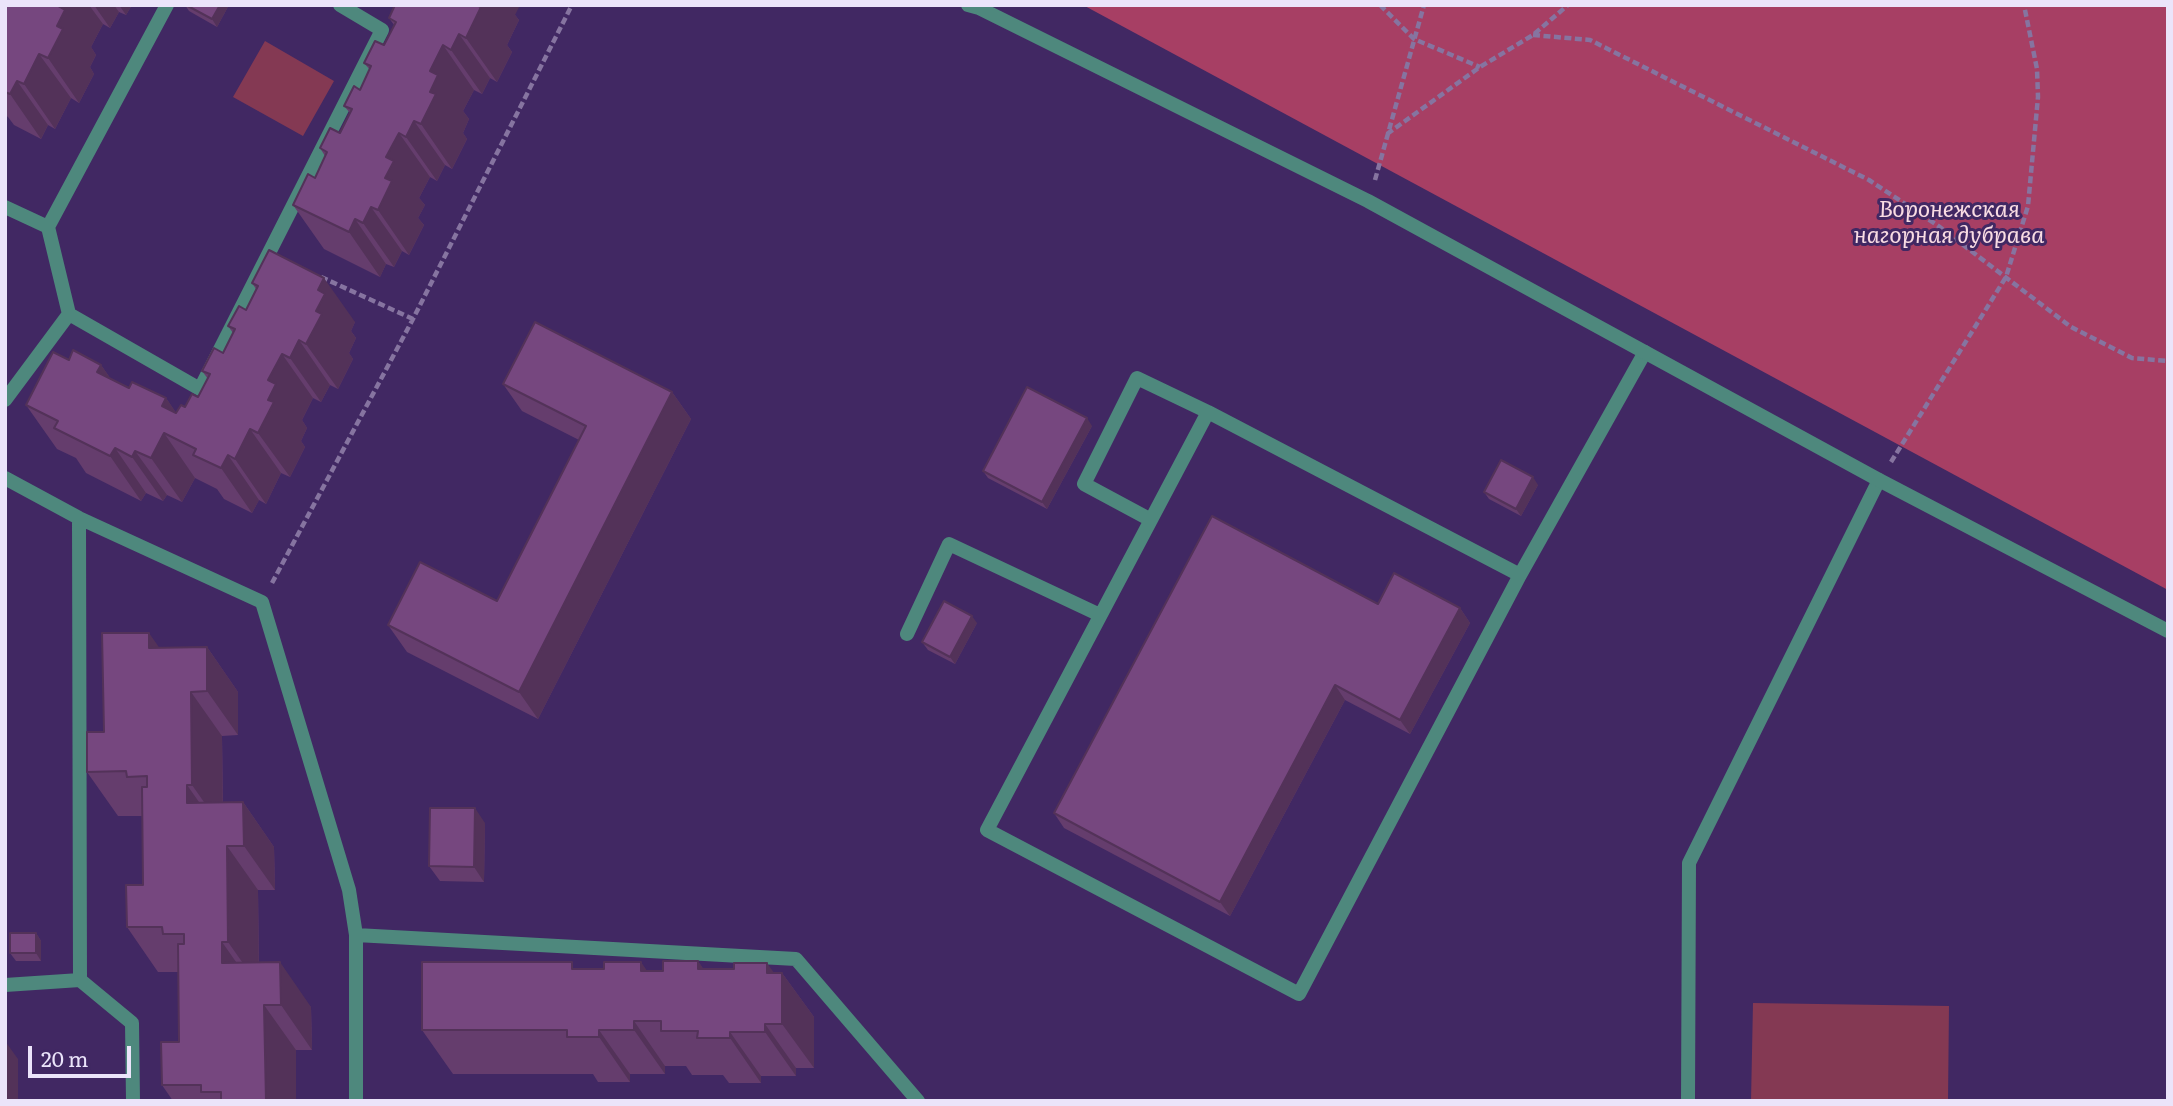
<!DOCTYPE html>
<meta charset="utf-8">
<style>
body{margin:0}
#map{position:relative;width:2173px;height:1106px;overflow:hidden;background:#412863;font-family:Literata,serif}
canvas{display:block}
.frame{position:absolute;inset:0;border:7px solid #ebe4fa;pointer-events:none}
.scale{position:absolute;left:28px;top:1046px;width:103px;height:32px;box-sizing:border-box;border:4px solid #ebe4fa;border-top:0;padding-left:9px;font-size:21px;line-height:24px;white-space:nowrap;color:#ebe4fa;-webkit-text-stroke:5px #412863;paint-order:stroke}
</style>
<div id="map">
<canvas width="2173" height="1106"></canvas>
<div class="frame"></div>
<div class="scale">20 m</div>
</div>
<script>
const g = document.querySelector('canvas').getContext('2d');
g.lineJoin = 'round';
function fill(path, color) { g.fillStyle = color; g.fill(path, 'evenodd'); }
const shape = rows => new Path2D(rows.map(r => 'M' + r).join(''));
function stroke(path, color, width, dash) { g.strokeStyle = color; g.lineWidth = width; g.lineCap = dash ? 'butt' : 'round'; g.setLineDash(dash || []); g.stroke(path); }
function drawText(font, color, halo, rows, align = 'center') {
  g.font = font + ' Literata,serif'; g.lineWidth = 6; g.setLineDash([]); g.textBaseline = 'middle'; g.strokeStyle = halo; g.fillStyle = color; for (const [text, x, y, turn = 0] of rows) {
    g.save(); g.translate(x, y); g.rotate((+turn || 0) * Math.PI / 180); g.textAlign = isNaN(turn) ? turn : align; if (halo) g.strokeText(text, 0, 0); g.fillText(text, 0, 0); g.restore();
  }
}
fill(shape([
 [265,41,334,81,303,136,233,97],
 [1753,1003,1949,1006,1948,1101,1751,1101]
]), '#843953');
fill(shape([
 [1083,5,2168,5,2168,590]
]), '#a73f64');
stroke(shape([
 [1380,5,1414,39,1480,67],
 [1533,35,1590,40,1869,180,1937,225,2071,327,2132,358,2168,361],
 [1387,134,1480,67,1533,35,1568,5],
 [1375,180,1424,5],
 [321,277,413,319],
 [1891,462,2006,277,2028,206,2038,97,2037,69,2024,5],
 [272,583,413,319,572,5]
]), '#8674a0', 4.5, [7, 3.5]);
stroke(shape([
 [5,207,48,227],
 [69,314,48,227,167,5],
 [5,400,69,314,200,389,382,30,340,5],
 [5,478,79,518,262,602,349,890,356,935,356,1101],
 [79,518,80,980,132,1023,133,1101],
 [1151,520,1084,484,1137,378,1208,412],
 [1520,575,1208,412,987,830,1299,994,1520,575,1645,352],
 [907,634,949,544,1100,615],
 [356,935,796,959,918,1101],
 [5,985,80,980],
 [1688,1101,1689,863,1879,480]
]), '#4e887d', 14);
stroke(shape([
 [968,5,979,8,1368,201,1879,480,2168,631]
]), '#4e887d', 14);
fill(shape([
 [5,5,132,5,126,15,119,12,110,28,103,24,91,47,96,55,90,67,94,74,79,103,71,98,55,129,48,125,41,139,14,125,8,117,5,115],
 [185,5,229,5,217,27,189,11],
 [515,15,519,20,507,45,512,52,497,82,490,78,482,94,474,90,463,111,469,119,463,133,467,139,452,169,445,165,437,181,430,177,419,198,425,205,418,218,424,225,409,255,402,251,394,267,386,264,380,277,324,249,293,205,315,178,325,156,320,148,340,133,350,113,344,106,360,90,370,70,364,63,384,45,394,25,389,18],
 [252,283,355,322,351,331,356,338,349,353,353,359,338,389,330,385,321,402,313,398,302,420,307,428,301,441,305,447,290,477,281,473,266,504,259,500,252,513,224,499,217,489,195,478,182,502,167,495,163,501,146,493,141,501,86,473,76,458,57,449,26,405,69,360,101,365,110,378,129,388,166,398,176,413,198,397,208,379,202,371,223,353,233,333,228,326,246,310,256,289],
 [503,384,672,392,691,419,538,719,407,652,388,625,497,601,579,440,522,411],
 [1092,426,1047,509,988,478,983,471],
 [1538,485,1521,516,1489,499,1484,492],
 [1378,604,1460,608,1470,623,1410,734,1345,700,1230,916,1064,828,1054,813],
 [977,623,955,664,928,650,922,642],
 [207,647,238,692,238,735,222,736,223,802,243,802,274,847,275,890,258,890,259,963,311,1007,312,1050,296,1050,296,1101,173,1101,162,1085,179,1042,178,972,158,972,127,927,143,885,142,816,118,816,87,772,104,732,159,648],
 [485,823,484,882,440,881,429,866],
 [36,933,41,941,41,961,16,961,10,953],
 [698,961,703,969,782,973,814,1017,814,1068,796,1068,796,1076,761,1076,761,1083,729,1083,723,1075,692,1075,686,1066,665,1066,665,1074,630,1074,630,1082,598,1082,593,1074,453,1074,422,1030,577,969,663,971]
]), '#653d6d');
fill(shape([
 [59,5,89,5,103,24,91,47,96,55,90,67,94,74,79,103,48,58,57,26],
 [94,5,114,5,119,12,110,28],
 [119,5,132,5,126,15],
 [220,5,229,5,217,27,212,19],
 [475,5,520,5,515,15,519,20,507,45,512,52,497,82,466,38],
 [459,34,490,78,482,94,451,50],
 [443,45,474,90,463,111,469,119,463,133,467,139,452,169,421,124,430,71],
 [39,54,71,98,55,129,24,84],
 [17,81,48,125,41,139,10,94],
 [414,121,445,165,437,181,406,137],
 [399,133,430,177,419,198,425,205,418,218,424,225,409,255,378,210,386,157],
 [371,207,402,251,394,267,363,223],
 [355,219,386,264,380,277,349,232],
 [324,278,355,322,351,331,356,338,349,353,353,359,338,389,306,344,316,311,318,290],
 [299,340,330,385,321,402,290,358],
 [282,354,313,398,302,420,307,428,301,441,305,447,290,477,258,433,268,400,268,380],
 [101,365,132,409,97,372],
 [672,392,691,419,538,719,519,692],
 [166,398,197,443,162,406],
 [1087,418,1092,426,1047,509,1042,502],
 [250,429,281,473,266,504,235,459],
 [164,433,195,478,182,502,151,458],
 [115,448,146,493,141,501,110,456],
 [135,451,167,495,163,501,132,457],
 [228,455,259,500,252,513,221,468],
 [1533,477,1538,485,1521,516,1516,509],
 [1460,608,1470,623,1410,734,1400,720],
 [972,616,977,623,955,664,950,657],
 [149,633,180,677,149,648],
 [207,647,238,692,238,735,207,691],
 [1335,685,1345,700,1230,916,1220,902],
 [191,692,222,736,223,829,192,785],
 [187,785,218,829,187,803],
 [243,802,274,847,275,890,244,846],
 [475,808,485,823,484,882,474,867],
 [227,846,258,890,259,986,228,942],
 [36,933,41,941,41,961,36,953],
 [222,942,253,986,222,963],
 [698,961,729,1006,698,969],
 [280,962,311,1007,312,1050,281,1005],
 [641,962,672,1007,641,971],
 [767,963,782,984,782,973,814,1017,814,1068,782,1024,767,973],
 [264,1005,296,1050,296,1101,266,1101],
 [634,1021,665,1066,665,1074,634,1030],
 [765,1024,796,1068,796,1076,765,1032],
 [599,1030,630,1074,630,1082,599,1037],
 [730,1032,761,1076,761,1083,730,1038],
 [5,1041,18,1059,18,1101,5,1101]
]), '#533259');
const building = shape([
 [5,5,59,5,58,6,65,10,57,26,63,29,48,58,39,54,24,84,17,81,10,94,5,92,5,5],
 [186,5,220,5,212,19,186,5],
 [395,5,476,5,481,7,466,38,459,34,451,50,443,45,430,71,438,75,430,92,436,94,421,124,414,121,406,137,399,133,386,157,394,161,385,178,392,181,378,210,371,207,363,223,355,219,349,232,293,205,308,174,315,178,327,152,320,148,330,128,340,133,352,109,344,106,354,86,360,90,371,66,364,63,375,41,384,45,396,22,389,18,395,5],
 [269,250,324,278,318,290,325,294,316,311,322,314,306,344,299,340,290,358,282,354,268,380,276,384,268,400,274,402,258,433,250,429,235,459,228,455,221,468,193,455,196,449,164,433,151,458,135,451,132,457,115,448,110,456,54,428,58,421,26,405,53,352,69,360,73,350,101,365,97,372,129,388,132,382,166,398,162,406,176,413,181,405,185,407,192,394,198,397,210,374,202,371,214,348,223,353,235,329,228,326,239,306,246,310,258,286,252,283,269,250],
 [535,322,672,392,519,692,388,625,420,562,497,601,586,426,503,384,535,322],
 [1027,387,1087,418,1042,502,983,471,1027,387],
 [1501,460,1533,477,1516,509,1484,492,1501,460],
 [1212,516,1378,604,1394,573,1460,608,1400,720,1335,685,1220,902,1054,813,1212,516],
 [944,601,972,616,950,657,922,642,944,601],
 [102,633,149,633,149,648,207,647,207,691,191,692,192,785,187,785,187,803,243,802,244,846,227,846,228,942,222,942,222,963,280,962,281,1005,264,1005,266,1101,221,1101,221,1092,201,1092,201,1085,162,1085,161,1042,179,1042,178,944,184,944,184,934,163,934,162,927,127,927,126,885,143,885,142,787,147,787,147,776,127,777,126,771,87,772,87,732,104,732,102,633],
 [430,808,475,808,474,867,429,866,430,808],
 [10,933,36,933,36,953,10,953,10,933],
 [663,961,698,961,698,969,734,969,734,963,767,963,767,973,782,973,782,1024,765,1024,765,1032,730,1032,730,1038,697,1038,698,1031,661,1031,661,1021,634,1021,634,1030,599,1030,599,1037,567,1037,567,1030,422,1030,422,962,572,962,572,969,604,969,604,962,641,962,641,971,663,971,663,961]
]);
fill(building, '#76477f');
stroke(building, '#533259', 2);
drawText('italic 23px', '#f9dce3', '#412863', [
 ["Воронежская",1949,210],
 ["нагорная дубрава",1949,236]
]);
</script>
